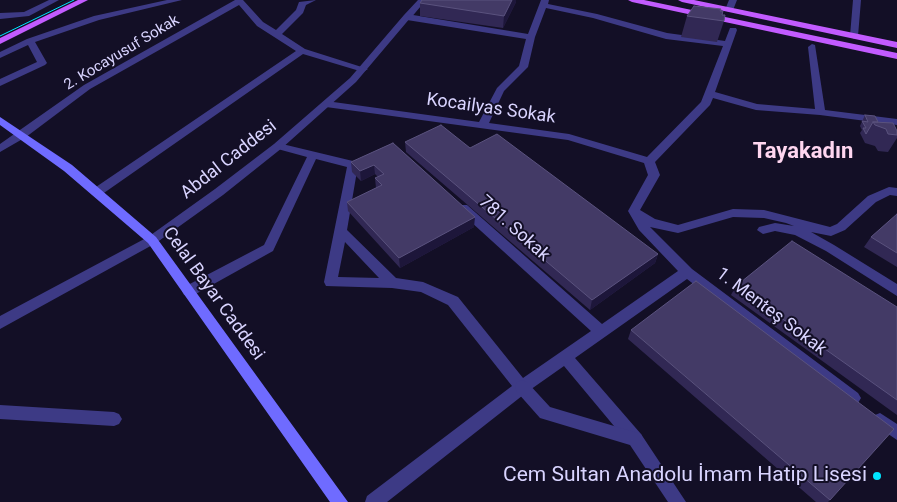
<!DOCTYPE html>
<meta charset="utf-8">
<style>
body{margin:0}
canvas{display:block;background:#130f26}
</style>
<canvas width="897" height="502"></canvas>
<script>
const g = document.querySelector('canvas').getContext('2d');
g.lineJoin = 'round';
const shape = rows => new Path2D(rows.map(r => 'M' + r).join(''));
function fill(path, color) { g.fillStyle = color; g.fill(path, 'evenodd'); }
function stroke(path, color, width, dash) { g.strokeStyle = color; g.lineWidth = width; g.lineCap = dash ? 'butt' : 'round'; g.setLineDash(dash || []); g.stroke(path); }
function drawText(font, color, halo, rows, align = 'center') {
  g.font = font + ' Roboto,sans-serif'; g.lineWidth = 4; g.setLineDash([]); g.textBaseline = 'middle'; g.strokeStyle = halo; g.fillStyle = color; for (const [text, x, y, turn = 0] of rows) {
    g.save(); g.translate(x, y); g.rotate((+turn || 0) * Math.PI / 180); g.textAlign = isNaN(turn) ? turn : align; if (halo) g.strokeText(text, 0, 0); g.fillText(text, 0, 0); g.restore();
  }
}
fill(shape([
 [49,0,59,0,29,16,0,19,0,13,24,12,49,0],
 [418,0,426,0,410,19,404,19,404,15,418,0]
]), '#3d3a85');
fill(shape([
 [167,0,182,0,99,20,35,42,47,63,45,65,0,86,0,79,37,62,28,45,0,58,0,52,27,39,94,16,167,0],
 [235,0,243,0,263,22,276,30,296,10,299,2,316,0,306,5,303,13,282,34,305,49,368,69,363,72,303,54,101,195,93,195,91,192,93,189,296,51,257,26,239,5,90,89,26,137,0,152,0,144,84,85,235,0],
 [541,0,549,0,548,4,597,14,667,33,725,41,730,28,736,28,737,30,715,92,757,104,815,109,808,47,812,44,815,45,825,110,897,119,897,125,820,115,756,110,713,98,710,105,655,162,660,175,640,210,655,219,678,225,733,209,764,210,830,227,837,224,868,196,889,187,897,188,897,196,890,195,876,202,845,230,831,236,811,232,834,245,897,284,897,296,826,251,795,235,775,231,763,234,757,230,759,227,775,223,794,226,786,223,764,218,733,217,678,233,650,227,692,269,858,393,861,398,858,403,853,405,848,403,687,279,575,358,641,434,643,439,641,444,635,446,629,444,564,366,527,392,387,502,365,502,367,496,512,386,448,305,421,292,392,288,326,286,324,282,347,167,316,159,273,251,194,295,189,296,184,295,182,291,184,287,264,245,307,157,274,148,273,146,278,143,357,162,358,165,347,230,396,278,423,282,458,297,523,378,591,331,459,211,457,208,459,205,467,205,602,324,678,271,639,230,628,211,648,175,644,163,568,140,326,107,321,104,326,101,479,122,497,88,519,66,526,39,407,20,403,17,407,14,528,34,541,0],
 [546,8,593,18,666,39,723,46,701,102,647,157,569,134,489,123,504,91,528,67,535,37,546,8],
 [345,242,379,278,338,277,345,242],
 [729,0,737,0,733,10,729,12,725,10,729,0],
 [853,0,861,0,858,36,854,39,850,36,853,0],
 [0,405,114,412,119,414,122,419,119,424,114,426,0,419,0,405],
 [880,413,897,424,897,440,875,425,872,420,875,415,880,413]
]), '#3d3a85');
fill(shape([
 [404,15,411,17,356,82,282,148,223,195,156,243,0,329,0,316,148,237,215,189,274,144,350,78,404,15],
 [522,380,527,382,550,407,641,434,686,502,668,502,630,445,540,418,517,392,515,387,517,382,522,380]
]), '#3d3a85');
fill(shape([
 [0,117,72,165,156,237,348,502,330,502,148,243,64,171,0,125,0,117]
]), '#6f6bff');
fill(shape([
 [78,0,88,0,0,44,0,38,78,0],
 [628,0,644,0,897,53,897,59,632,2,628,0],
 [678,0,694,0,897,42,897,48,682,2,678,0]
]), '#c25bff');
stroke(shape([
 [0,36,74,0]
]), '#00e5ff', 1);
fill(shape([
 [516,2,503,28,420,16,420,3],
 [720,11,724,21,717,42,681,37,687,16],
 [865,115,897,131,897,138,888,152,878,151,875,146,865,143,860,133,862,130,860,126],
 [405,142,470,148,658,254,655,263,590,310,406,152],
 [393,143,474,227,400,268,348,211,347,202,376,188,375,178,378,177,375,174,361,181,352,172,351,162],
 [897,214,897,267,864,247,871,237],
 [736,286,897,307,897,415,731,295],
 [631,330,830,500,828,502,816,502,628,339]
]), '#312854');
fill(shape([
 [512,0,516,0,516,2,503,28,504,16],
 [374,165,375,174,361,181,360,171],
 [475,217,474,227,400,268,399,258],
 [658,254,655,263,590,310,592,300]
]), '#1d163a');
const building = shape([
 [422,0,512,0,504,16,420,3,422,0],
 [694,6,721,9,720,11,723,11,722,15,725,15,724,21,687,16,694,6],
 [865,115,875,116,878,122,873,122,866,134,863,128,866,128,862,121,868,122,865,115],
 [873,122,893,123,897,131,897,135,888,134,886,129,875,125,873,122],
 [441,125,470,148,497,134,658,254,592,300,405,142,441,125],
 [393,143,475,217,399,258,347,202,382,185,375,178,384,174,374,165,360,171,351,162,393,143],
 [897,214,897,253,871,237,897,214],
 [792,241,897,307,897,400,736,286,792,241],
 [696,281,894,429,830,500,631,330,696,281]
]);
fill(building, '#433a66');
stroke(building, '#5a527e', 1);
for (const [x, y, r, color] of [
 [877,476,5,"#00e5ff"]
]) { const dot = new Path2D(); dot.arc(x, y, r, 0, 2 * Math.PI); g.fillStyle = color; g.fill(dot); stroke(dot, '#130f26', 2); }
drawText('15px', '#d9d4ff', '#130f26', [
 ["2. Kocayusuf Sokak",122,53,-31]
]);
drawText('18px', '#d9d4ff', '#130f26', [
 ["Kocailyas Sokak",491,109,8],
 ["Abdal Caddesi",229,160,-38],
 ["781. Sokak",514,229,42],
 ["Celal Bayar Caddesi",213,294,54],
 ["1. Menteş Sokak",771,312,37]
]);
drawText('21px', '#d9d4ff', '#130f26', [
 ["Cem Sultan Anadolu İmam Hatip Lisesi",867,476]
], 'right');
drawText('bold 22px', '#ffd6f0', '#130f26', [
 ["Tayakadın",803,152]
]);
</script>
